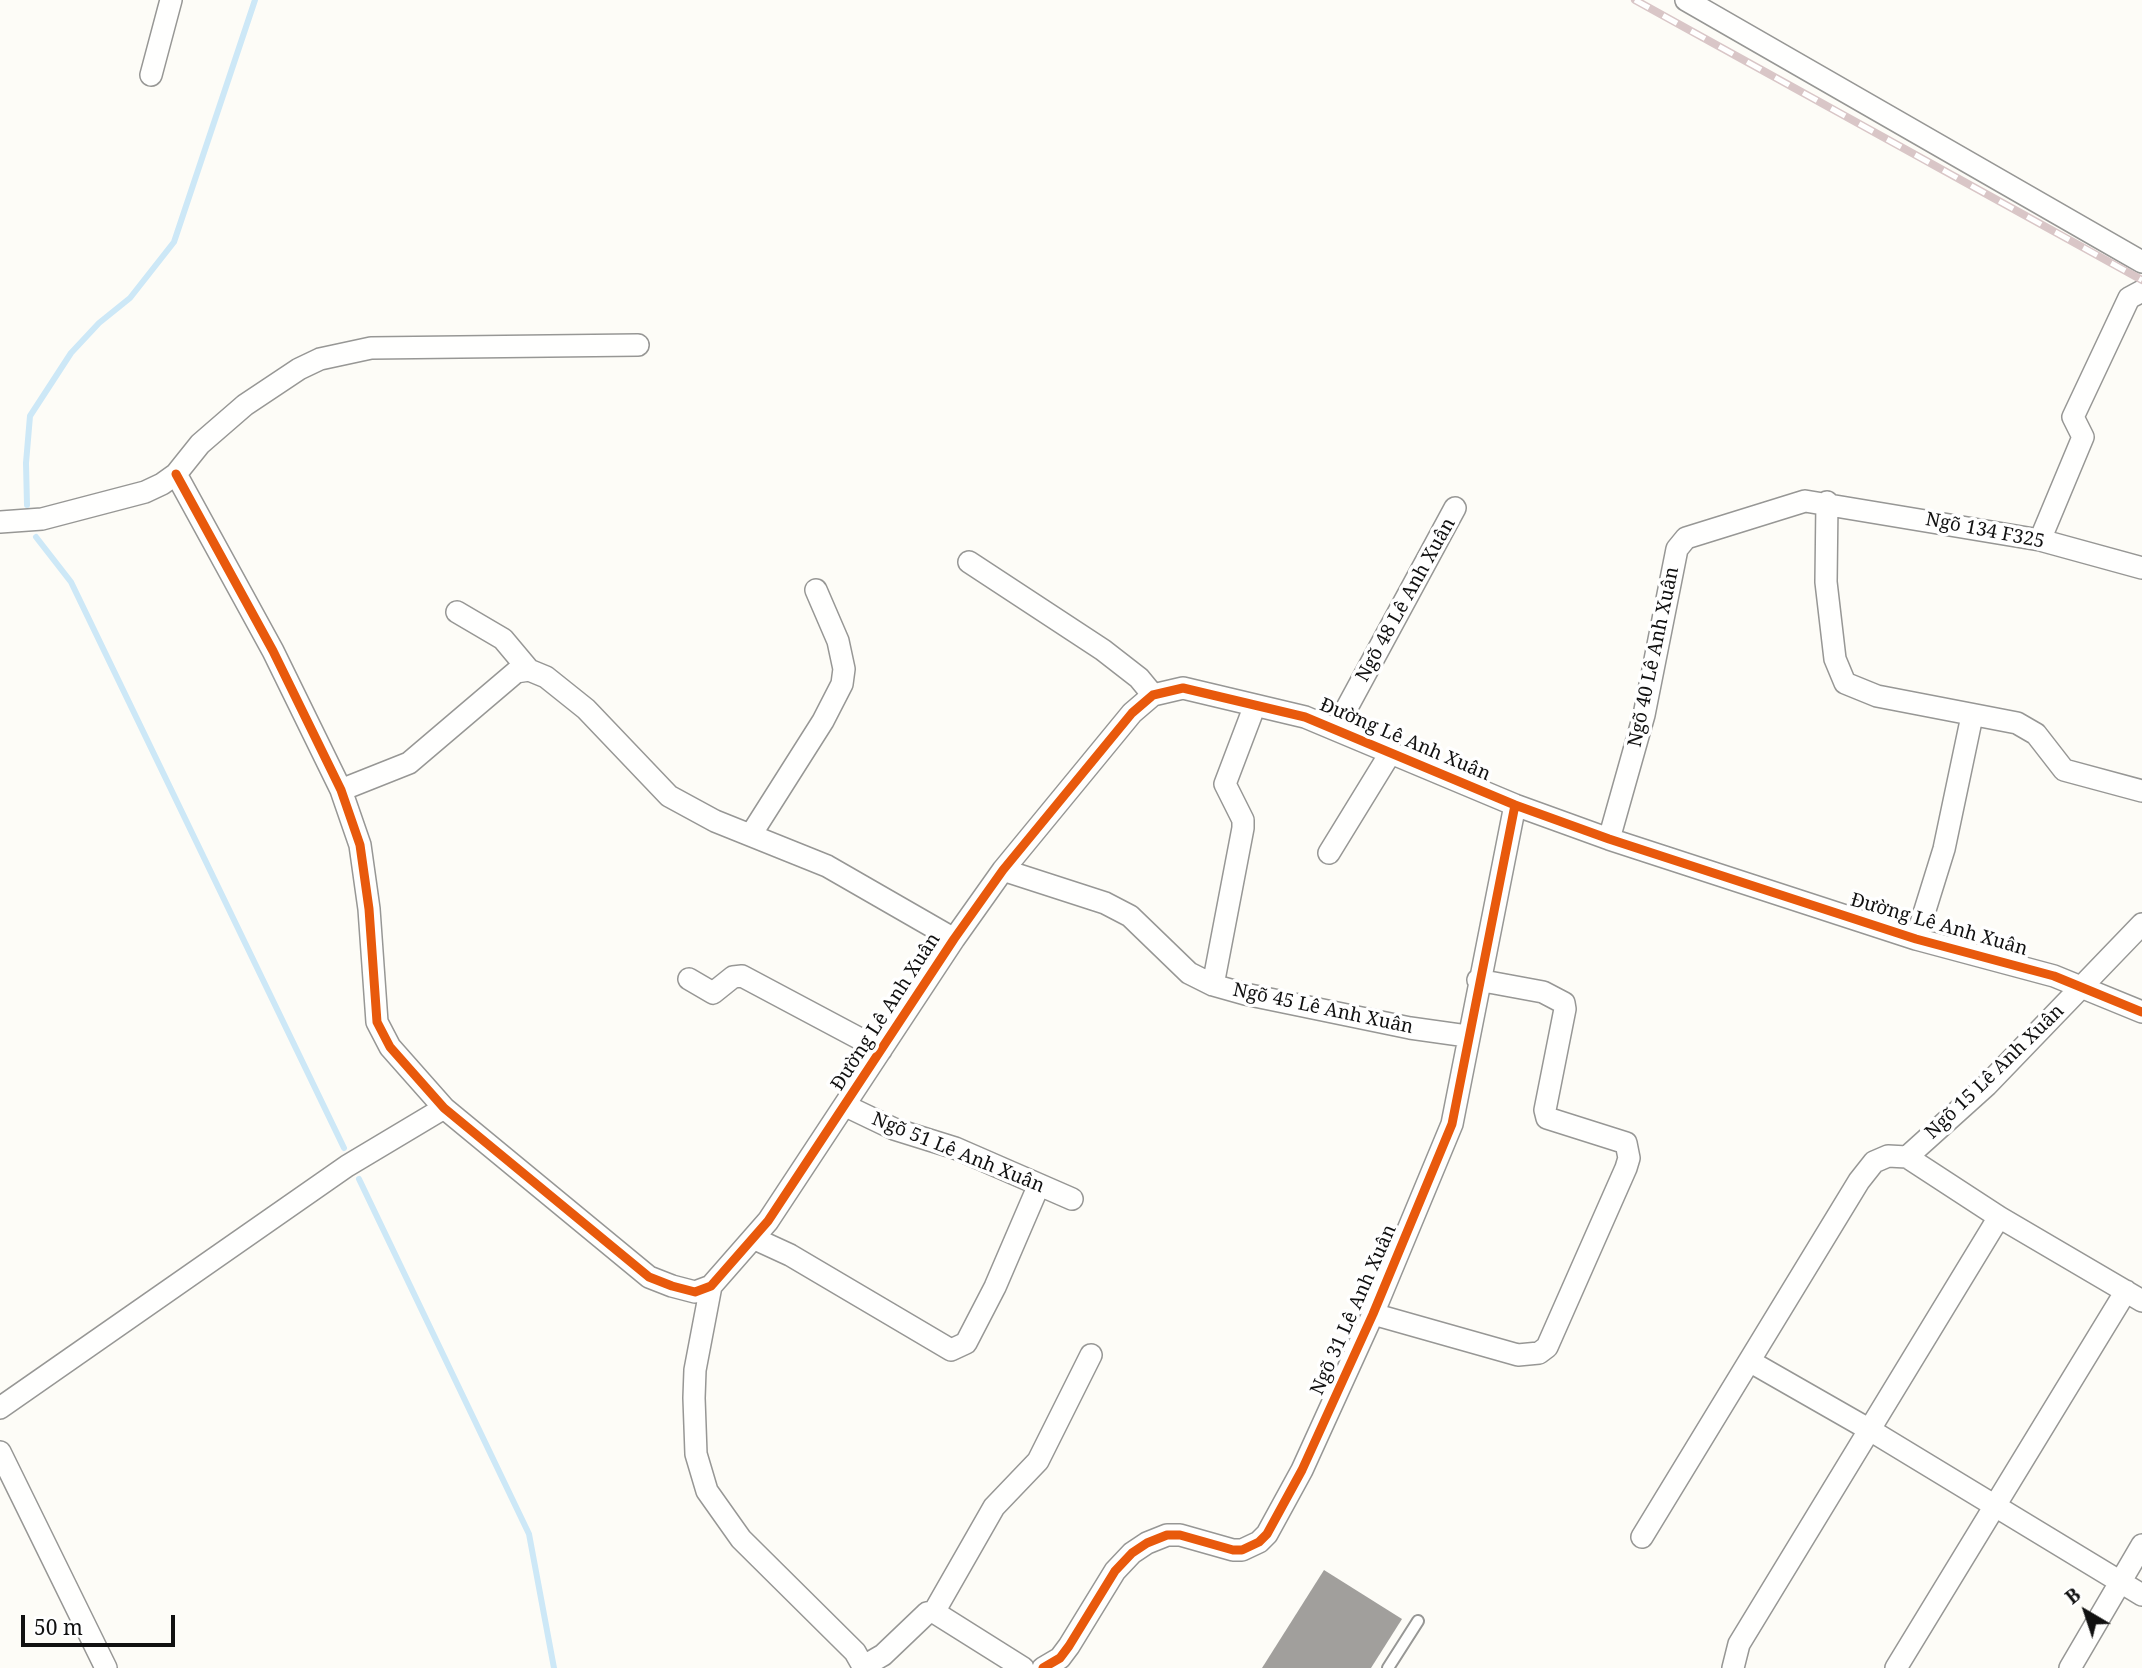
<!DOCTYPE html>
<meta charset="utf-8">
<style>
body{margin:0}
#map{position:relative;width:2142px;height:1668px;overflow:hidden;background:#fdfcf7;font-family:"Noto Serif",serif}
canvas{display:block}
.north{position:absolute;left:2051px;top:1577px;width:70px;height:70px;-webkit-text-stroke:5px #fff;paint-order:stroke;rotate:321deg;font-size:19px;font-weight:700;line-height:28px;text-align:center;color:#111}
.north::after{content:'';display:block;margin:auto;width:24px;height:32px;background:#111;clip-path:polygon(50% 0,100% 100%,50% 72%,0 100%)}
.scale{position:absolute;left:21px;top:1615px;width:154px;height:32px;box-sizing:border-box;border:4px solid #111;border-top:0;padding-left:9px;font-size:21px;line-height:24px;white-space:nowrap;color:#111;-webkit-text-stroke:5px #fff;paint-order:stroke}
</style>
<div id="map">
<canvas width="2142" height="1668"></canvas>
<div class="north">B</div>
<div class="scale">50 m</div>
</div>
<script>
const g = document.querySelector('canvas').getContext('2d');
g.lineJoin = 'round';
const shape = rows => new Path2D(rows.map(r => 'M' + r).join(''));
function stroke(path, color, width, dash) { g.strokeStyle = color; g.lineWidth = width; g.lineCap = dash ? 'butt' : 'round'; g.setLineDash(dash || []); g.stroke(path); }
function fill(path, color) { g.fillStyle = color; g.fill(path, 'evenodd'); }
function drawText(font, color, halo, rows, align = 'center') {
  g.font = font + ' "Noto Serif",serif'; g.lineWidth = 7; g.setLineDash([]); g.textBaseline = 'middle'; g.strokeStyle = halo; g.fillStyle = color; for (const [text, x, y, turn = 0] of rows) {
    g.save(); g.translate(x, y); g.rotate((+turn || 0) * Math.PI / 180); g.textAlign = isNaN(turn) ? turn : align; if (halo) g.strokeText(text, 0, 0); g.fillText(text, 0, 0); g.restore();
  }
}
stroke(shape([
 [27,505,26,463,30,416,71,353,99,323,130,298,174,242,255,0],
 [36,537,71,582,344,1148],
 [359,1179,529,1534,554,1668]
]), '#cde8f7', 6);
fill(shape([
 [1324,1570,1402,1619,1371,1668,1262,1668]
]), '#a19f9c');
const lane = shape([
 [1388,1668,1418,1621]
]);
const street = shape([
 [1686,0,2142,262],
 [151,75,171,0],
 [176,474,273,651,341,790,360,845,369,909,377,1022,390,1047,444,1108,649,1277,672,1286,695,1292,711,1286,768,1221,954,939,1003,870,1132,713,1153,695,1183,688,1305,717,1515,805,1609,839,1916,939,2054,976,2142,1012],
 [1827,502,1826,582,1835,659,1845,683,1877,696,2017,723,2036,734,2064,770,2142,791],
 [0,522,42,519,145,492,162,484,176,474,200,444,245,405,299,369,320,359,371,348,638,345],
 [2040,540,2083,437,2073,417,2129,298,2142,291],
 [969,562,1103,650,1139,678,1153,695],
 [457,612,503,639,529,670],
 [1336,728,1455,508],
 [341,790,409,763,516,672,529,670,546,677,586,709,669,796,715,821,827,866,954,939],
 [752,833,823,721,842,684,844,669,838,641,816,590],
 [1609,839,1644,715,1677,549,1686,538,1805,501,2040,540,2142,568],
 [1329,853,1391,752],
 [1003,870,1105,903,1130,916,1189,973,1213,985,1245,994,1410,1028,1467,1036],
 [1916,939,1944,849,1972,716],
 [689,979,713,993,733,977,742,976,881,1050],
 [1213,985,1243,828,1243,820,1225,784,1255,705],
 [846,1106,894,1129,955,1148,1072,1199],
 [1907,1157,1987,1085,2142,924],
 [753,1238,790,1255,951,1350,966,1343,995,1287,1038,1187],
 [711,1286,695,1370,694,1398,696,1454,707,1491,741,1539,855,1652,864,1668],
 [1373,1314,1518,1355,1539,1353,1547,1347,1626,1168,1629,1158,1626,1143,1547,1118,1545,1110,1565,1009,1564,1003,1543,992,1478,980],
 [1751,1362,1870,1430,2142,1595],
 [0,1408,347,1166,444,1108],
 [0,1452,106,1668],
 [1642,1537,1859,1181,1874,1162,1888,1156,1907,1157,1999,1217,2142,1301],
 [934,1612,994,1507,1038,1461,1091,1355],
 [864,1666,883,1655,927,1613,934,1612,1023,1668],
 [1043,1668,1060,1658,1069,1646,1115,1571,1132,1553,1147,1543,1167,1535,1180,1535,1233,1550,1242,1550,1259,1542,1267,1534,1302,1470,1373,1314,1452,1124,1515,805],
 [1733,1668,1739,1644,1999,1217],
 [1896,1668,2126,1291],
 [2070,1668,2142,1545]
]);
stroke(lane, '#979795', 14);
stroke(street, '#979795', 24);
stroke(lane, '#fffffe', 10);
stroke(street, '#fffffe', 21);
const rail = shape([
 [1635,0,2142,280]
]);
stroke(rail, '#d9c6c7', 8);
stroke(rail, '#fff', 5, [16]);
stroke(shape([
 [176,474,273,651,341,790,360,845,369,909,377,1022,390,1047,444,1108,649,1277,672,1286,695,1292,711,1286,768,1221,954,939,1003,870,1132,713,1153,695,1183,688,1305,717,1515,805,1609,839,1916,939,2054,976,2142,1012],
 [1043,1668,1060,1658,1069,1646,1115,1571,1132,1553,1147,1543,1167,1535,1180,1535,1233,1550,1242,1550,1259,1542,1267,1534,1302,1470,1373,1314,1452,1124,1515,805]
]), '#e8590c', 9);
drawText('19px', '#111', '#fff', [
 ["Ngõ 134 F325",1985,531,11],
 ["Ngõ 48 Lê Anh Xuân",1406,600,-61],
 ["Ngõ 40 Lê Anh Xuân",1654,657,-78],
 ["Đường Lê Anh Xuân",1405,740,23],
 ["Đường Lê Anh Xuân",1939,925,16],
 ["Ngõ 45 Lê Anh Xuân",1323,1009,12],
 ["Đường Lê Anh Xuân",886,1012,-57],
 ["Ngõ 15 Lê Anh Xuân",1995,1072,-44],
 ["Ngõ 51 Lê Anh Xuân",958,1153,22],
 ["Ngõ 31 Lê Anh Xuân",1354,1310,-66]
]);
</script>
